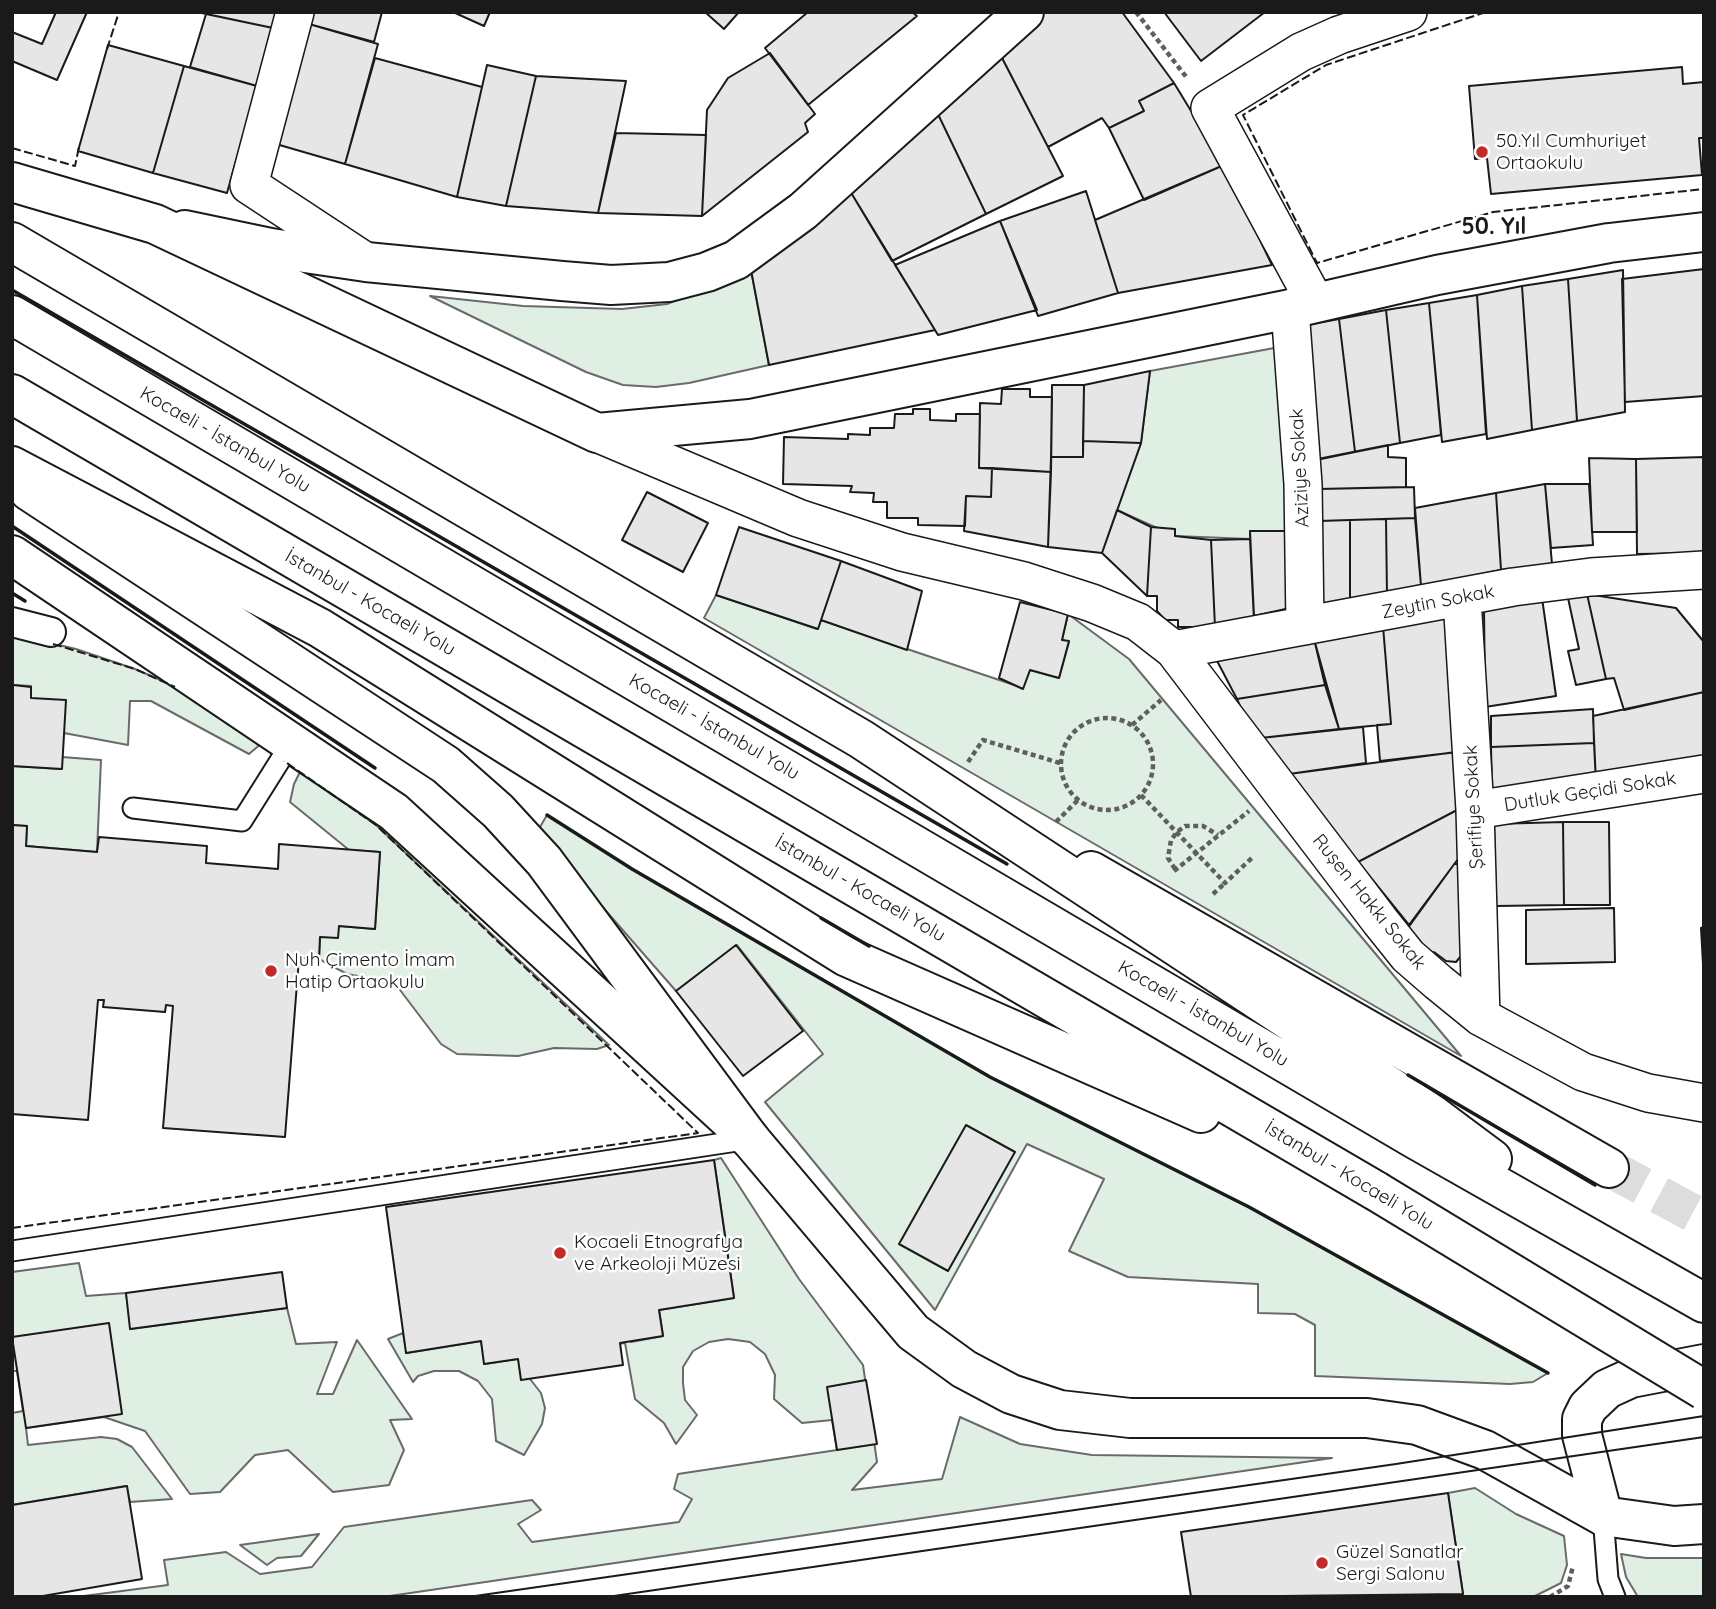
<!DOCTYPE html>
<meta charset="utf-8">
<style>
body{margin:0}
#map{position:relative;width:1716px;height:1609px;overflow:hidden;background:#fff;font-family:Quicksand,sans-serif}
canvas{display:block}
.frame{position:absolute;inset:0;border:14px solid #1a1a1a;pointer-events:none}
</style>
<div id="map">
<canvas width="1716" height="1609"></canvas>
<div class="frame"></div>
</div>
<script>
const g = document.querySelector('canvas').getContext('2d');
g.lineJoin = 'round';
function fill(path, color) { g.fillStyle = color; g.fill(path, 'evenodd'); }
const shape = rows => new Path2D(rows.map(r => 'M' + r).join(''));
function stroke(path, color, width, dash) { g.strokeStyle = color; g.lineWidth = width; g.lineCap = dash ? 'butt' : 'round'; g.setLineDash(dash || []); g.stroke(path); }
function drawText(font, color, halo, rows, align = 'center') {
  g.font = font + ' Quicksand,sans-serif'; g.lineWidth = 5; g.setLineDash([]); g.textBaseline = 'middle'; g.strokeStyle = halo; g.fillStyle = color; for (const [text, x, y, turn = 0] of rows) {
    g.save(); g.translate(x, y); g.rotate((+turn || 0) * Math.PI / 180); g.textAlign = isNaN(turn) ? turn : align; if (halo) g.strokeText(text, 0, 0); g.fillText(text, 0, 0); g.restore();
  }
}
const green = shape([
 [751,270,769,365,689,383,656,387,623,385,586,372,430,296,523,306,622,309,667,304,751,270],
 [1285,346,1288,531,1250,531,1250,539,1175,536,1117,510,1141,443,1150,371,1285,346],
 [716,595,817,629,821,620,1023,688,1030,670,1059,678,1069,642,1062,640,1068,614,1129,659,1461,1056,704,618,716,595],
 [12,634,76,649,135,669,186,691,263,742,249,754,151,701,130,701,128,745,64,733,31,698,31,686,13,685,12,696,12,634],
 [62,757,101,760,97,852,26,846,27,826,12,825,12,766,61,769,62,757],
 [300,772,376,825,609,1045,597,1049,554,1048,518,1056,457,1054,441,1044,397,986,368,985,363,977,347,974,319,959,320,937,339,926,375,929,380,852,349,850,290,802,294,784,300,772],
 [547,815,632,869,990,1077,1249,1207,1548,1373,1533,1382,1510,1384,1315,1376,1315,1325,1295,1314,1258,1313,1258,1284,1128,1277,1069,1251,1104,1179,1027,1144,935,1310,765,1102,823,1054,737,945,676,991,537,832,547,815],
 [721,1158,799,1279,863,1365,877,1462,852,1490,942,1479,960,1417,1020,1444,1092,1455,1332,1458,383,1597,76,1597,168,1585,164,1560,226,1552,260,1574,312,1567,344,1527,532,1500,541,1510,518,1524,532,1542,679,1522,692,1499,674,1489,678,1474,837,1450,832,1420,802,1423,774,1399,775,1375,765,1354,750,1342,728,1339,709,1342,693,1351,683,1367,683,1383,685,1400,697,1415,676,1444,664,1423,635,1399,625,1343,527,1357,530,1379,541,1393,545,1408,542,1424,524,1455,496,1441,492,1399,478,1381,459,1371,434,1371,418,1376,413,1382,388,1339,403,1333,407,1353,481,1341,485,1364,517,1359,517,1354,629,1338,631,1342,663,1336,659,1310,734,1298,714,1160,721,1158],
 [79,1263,86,1296,126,1293,131,1329,287,1308,296,1344,337,1342,317,1394,333,1394,357,1340,412,1419,390,1420,404,1450,389,1485,333,1492,288,1450,255,1455,220,1492,190,1494,145,1431,104,1417,26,1428,28,1445,101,1437,117,1439,132,1447,172,1499,130,1502,126,1486,12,1505,12,1413,23,1411,17,1371,12,1371,12,1272,79,1263],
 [1475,1488,1516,1514,1564,1536,1567,1565,1561,1583,1533,1597,1445,1597,1463,1594,1448,1493,1475,1488],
 [319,1534,301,1556,277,1558,267,1565,240,1545,319,1534],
 [1621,1554,1646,1558,1704,1558,1704,1597,1638,1597,1626,1577,1621,1554]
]);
fill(green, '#e0efe3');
stroke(green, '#6a6a6a', 2);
const building = shape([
 [56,12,87,12,57,80,12,61,12,32,42,44,56,12],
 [197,12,277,12,273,28,197,12],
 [313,12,382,12,374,42,309,24,313,12],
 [453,12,490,12,484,26,453,12],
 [705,12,739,12,724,29,705,12],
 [808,12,912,12,917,16,808,105,765,48,808,12],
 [1043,12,1122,12,1174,83,1139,101,1144,111,1109,128,1102,118,1048,147,998,50,1011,35,1043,12],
 [1164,12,1265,12,1201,61,1164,12],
 [206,14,273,28,257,86,190,67,206,14],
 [309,24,378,44,345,164,276,144,309,24],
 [108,45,184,66,153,173,78,151,108,45],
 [770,53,815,114,805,123,808,132,702,216,707,110,728,78,770,53],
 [375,58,482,87,457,197,345,164,375,58],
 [1002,58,1063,176,986,214,936,110,1002,58],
 [487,65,536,76,506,206,457,197,487,65],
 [184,66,257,86,227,193,153,173,184,66],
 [1682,67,1683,84,1704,82,1704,138,1699,138,1702,175,1491,194,1487,158,1475,159,1469,86,1682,67],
 [536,76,626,81,598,213,506,206,536,76],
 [1174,83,1224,165,1144,200,1109,128,1144,111,1139,101,1174,83],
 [936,110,986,214,892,261,850,191,936,110],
 [616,133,706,135,702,216,598,213,616,133],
 [1224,165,1272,265,1118,293,1095,220,1224,165],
 [850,191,935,330,769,365,751,270,850,191],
 [1086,191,1118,293,1038,316,1000,221,1086,191],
 [1000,221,1037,310,938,335,895,265,1000,221],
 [1704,269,1704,396,1625,402,1622,279,1704,269],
 [1623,270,1625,412,1577,421,1568,279,1623,270],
 [1568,279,1577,421,1532,430,1522,286,1568,279],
 [1522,286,1532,430,1487,439,1477,295,1522,286],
 [1477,295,1486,434,1442,442,1429,303,1477,295],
 [1429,303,1441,435,1400,443,1386,310,1429,303],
 [1386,310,1400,443,1355,452,1339,319,1386,310],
 [1339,319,1355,452,1316,460,1301,326,1339,319],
 [1150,371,1141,443,1083,441,1084,385,1150,371],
 [1052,385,1084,385,1083,457,1051,457,1052,385],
 [1002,389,1030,389,1030,397,1052,397,1051,472,979,468,980,403,1001,404,1002,389],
 [913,409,930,409,930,420,956,421,956,414,980,414,979,468,992,468,991,497,966,496,965,526,918,525,918,518,887,518,887,502,873,502,874,493,850,492,852,486,783,484,784,437,848,439,848,434,870,435,870,428,894,428,895,414,913,414,913,409],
 [1083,441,1141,443,1102,553,1048,547,1051,457,1083,457,1083,441],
 [1388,445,1388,457,1406,458,1406,487,1319,489,1318,459,1388,445],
 [1704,457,1704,553,1637,554,1636,459,1704,457],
 [1589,458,1636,459,1637,532,1592,532,1589,458],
 [992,468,1051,472,1048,547,964,531,966,496,991,497,992,468],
 [1545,484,1552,564,1501,570,1496,493,1545,484],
 [1545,484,1589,484,1593,545,1551,548,1545,484],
 [1414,487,1415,518,1319,521,1319,489,1414,487],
 [647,492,708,523,683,572,622,540,647,492],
 [1496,493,1501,570,1421,586,1415,508,1496,493],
 [1117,510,1151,527,1147,596,1102,553,1117,510],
 [1415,518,1421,586,1387,596,1386,519,1415,518],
 [1386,519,1387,596,1350,602,1350,520,1386,519],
 [1350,520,1350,602,1320,606,1319,521,1350,520],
 [739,527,841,561,818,629,716,595,739,527],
 [1151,527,1175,529,1175,536,1211,540,1215,627,1178,627,1178,620,1165,620,1157,611,1157,596,1147,596,1151,527],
 [1250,531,1288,531,1290,608,1254,616,1250,531],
 [1250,539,1254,621,1215,627,1211,540,1250,539],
 [841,561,922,591,907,650,821,620,841,561],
 [1587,594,1676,608,1704,642,1704,692,1624,710,1614,678,1606,679,1587,594],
 [1587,594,1606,679,1576,685,1568,651,1579,649,1568,598,1587,594],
 [1542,598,1556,696,1485,707,1484,607,1542,598],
 [1020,602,1068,614,1062,640,1069,641,1059,678,1030,670,1023,689,999,678,1020,602],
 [1448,616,1458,752,1380,761,1377,725,1391,724,1383,626,1448,616],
 [1383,626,1391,724,1339,729,1314,639,1383,626],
 [1314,639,1325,685,1237,699,1215,657,1314,639],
 [13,685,31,687,31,698,66,700,62,769,12,766,13,685],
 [1325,685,1339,729,1261,738,1243,713,1237,699,1325,685],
 [1704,692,1704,766,1596,783,1593,716,1704,692],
 [1593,709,1594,743,1491,747,1491,716,1593,709],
 [1363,727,1366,763,1289,774,1261,738,1363,727],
 [1594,743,1596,783,1492,790,1491,747,1594,743],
 [1456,752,1457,810,1358,862,1289,774,1456,752],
 [1457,810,1458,859,1409,925,1358,862,1457,810],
 [1563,822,1564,905,1496,906,1494,824,1563,822],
 [1563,822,1609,822,1610,905,1564,905,1563,822],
 [12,825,27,826,26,846,97,852,99,837,207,846,206,863,278,869,279,844,380,852,375,929,339,926,338,938,320,937,319,959,299,958,285,1137,163,1128,173,1006,166,1005,165,1012,103,1007,104,1000,98,1000,88,1120,12,1114,12,825],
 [1455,863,1466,870,1458,880,1467,887,1466,950,1456,962,1446,961,1434,952,1431,958,1405,932,1455,863],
 [1614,908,1615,962,1526,964,1526,910,1614,908],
 [1704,927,1704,982,1701,928,1704,927],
 [736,945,803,1031,743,1076,676,991,736,945],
 [966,1125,1015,1152,948,1271,899,1244,966,1125],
 [714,1160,734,1298,659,1310,663,1336,620,1343,623,1365,521,1380,518,1359,484,1364,481,1341,406,1353,386,1207,714,1160],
 [282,1272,287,1308,130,1329,126,1293,282,1272],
 [109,1323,122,1414,26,1428,12,1337,109,1323],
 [866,1380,877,1444,837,1450,827,1387,866,1380],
 [127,1486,142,1579,37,1597,12,1597,12,1505,127,1486],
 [1448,1493,1463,1594,1191,1597,1181,1532,1448,1493]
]);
fill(building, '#e6e6e6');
stroke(building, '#1a1a1a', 2);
stroke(shape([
 [1609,1168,1704,1219]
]), '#ddd', 38, [38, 19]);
const service = shape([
 [133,808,242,821,291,743],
 [12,1251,750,1139],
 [1603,1516,1608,1579,1615,1597]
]);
const pedestrian = shape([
 [12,622,51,632]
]);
const minor = shape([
 [295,12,249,185,366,262],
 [1315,302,1210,108,1301,52,1339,35,1408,12],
 [1290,309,1303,484,1305,626],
 [597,433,798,518,902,552,1024,581,1092,603,1138,622,1174,650,1380,921,1408,956,1438,982,1481,1017,1583,1072,1648,1093,1704,1103],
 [1462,598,1475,810,1481,1017],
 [1174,650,1513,587,1591,577,1704,570],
 [1475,810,1704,774]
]);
const secondary = shape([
 [185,230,271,248,366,262,562,281,611,285,669,282,707,272,736,260,803,211,1024,12]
]);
const primary = shape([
 [12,182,155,224,597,433,750,419,1290,309,1437,275,1609,243,1704,232],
 [29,491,446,765,498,811,544,861,750,1139,913,1332,964,1369,1011,1394,1060,1410,1130,1418,1367,1418,1417,1425,1485,1450,1603,1516,1674,1526,1704,1524],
 [1091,871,1609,1168],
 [1603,1516,1582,1435,1582,1419,1588,1407,1607,1389,1631,1378,1704,1364]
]);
const trunk = shape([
 [12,242,861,739,1433,1115,1492,1159],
 [12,315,1415,1139,1704,1303],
 [12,394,1376,1191],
 [12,466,320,628,845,956,1201,1113],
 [12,555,394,812,750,1139]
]);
stroke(service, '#1a1a1a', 23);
stroke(pedestrian, '#1a1a1a', 32);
stroke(minor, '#1a1a1a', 40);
stroke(secondary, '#1a1a1a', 42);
stroke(primary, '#1a1a1a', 42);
stroke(trunk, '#1a1a1a', 42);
stroke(shape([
 [1136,12,1187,78],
 '1061 764a46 46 0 1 1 92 0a46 46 0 1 1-92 0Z',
 [1132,725,1161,700],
 [968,762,983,740,1060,763],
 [1141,795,1225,883,1253,857],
 [1056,822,1078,800],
 [1175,869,1168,858,1171,840,1177,832,1185,826,1203,826,1218,835],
 [1174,871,1249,811],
 [1213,894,1225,883],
 [1550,1597,1568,1586,1573,1566]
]), '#5f5f5f', 4.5, [5, 3.5]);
stroke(service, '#fff', 19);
stroke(pedestrian, '#fff', 28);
stroke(minor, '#fff', 37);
stroke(secondary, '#fff', 38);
stroke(primary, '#fff', 38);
stroke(trunk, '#fff', 38);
stroke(shape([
 [468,1597,1396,1464,1704,1416],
 [607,1597,1704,1437]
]), '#1a1a1a', 2);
const trunkBridge = shape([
 [1376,1191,1704,1390]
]);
stroke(trunkBridge, '#1a1a1a', 42, []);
stroke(trunkBridge, '#fff', 38);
stroke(shape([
 [1486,12,1326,65,1243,115,1317,263,1493,212,1704,189],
 [107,49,119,12],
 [12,148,75,166,79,147],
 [53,644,135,669,175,687],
 [12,1228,698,1133,376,825,284,761]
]), '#1a1a1a', 2, [9, 3.5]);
stroke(shape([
 [12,290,1007,864],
 [12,526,375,768],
 [12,593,25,601],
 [547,815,632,869,990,1077,1249,1207,1548,1373],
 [821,918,869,946],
 [1408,1075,1595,1185]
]), '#1a1a1a', 3.5);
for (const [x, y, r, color] of [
 [1482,152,7,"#c62828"],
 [271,971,7,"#c62828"],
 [560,1253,7,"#c62828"],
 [1322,1563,7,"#c62828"]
]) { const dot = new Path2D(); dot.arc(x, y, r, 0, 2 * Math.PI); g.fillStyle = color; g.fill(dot); stroke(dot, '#fff', 2.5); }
drawText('19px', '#1a1a1a', '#fff', [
 ["50.Yıl Cumhuriyet",1496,141],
 ["Ortaokulu",1496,163],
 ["Nuh Çimento İmam",285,960],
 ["Hatip Ortaokulu",285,982],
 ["Kocaeli Etnografya",574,1242],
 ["ve Arkeoloji Müzesi",574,1264],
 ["Güzel Sanatlar",1336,1552],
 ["Sergi Salonu",1336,1574]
], 'left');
drawText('19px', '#1a1a1a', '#fff', [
 ["Kocaeli - İstanbul Yolu",225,440,30],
 ["Aziziye Sokak",1300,468,-93],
 ["Zeytin Sokak",1438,602,-11],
 ["İstanbul - Kocaeli Yolu",370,603,30],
 ["Kocaeli - İstanbul Yolu",714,727,30],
 ["Dutluk Geçidi Sokak",1590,792,-9],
 ["Şerifiye Sokak",1474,807,-93],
 ["İstanbul - Kocaeli Yolu",860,889,30],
 ["Ruşen Hakkı Sokak",1369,902,51],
 ["Kocaeli - İstanbul Yolu",1203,1014,30],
 ["İstanbul - Kocaeli Yolu",1349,1176,31]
]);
drawText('bold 23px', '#1a1a1a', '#fff', [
 ["50. Yıl",1494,227]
]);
</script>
